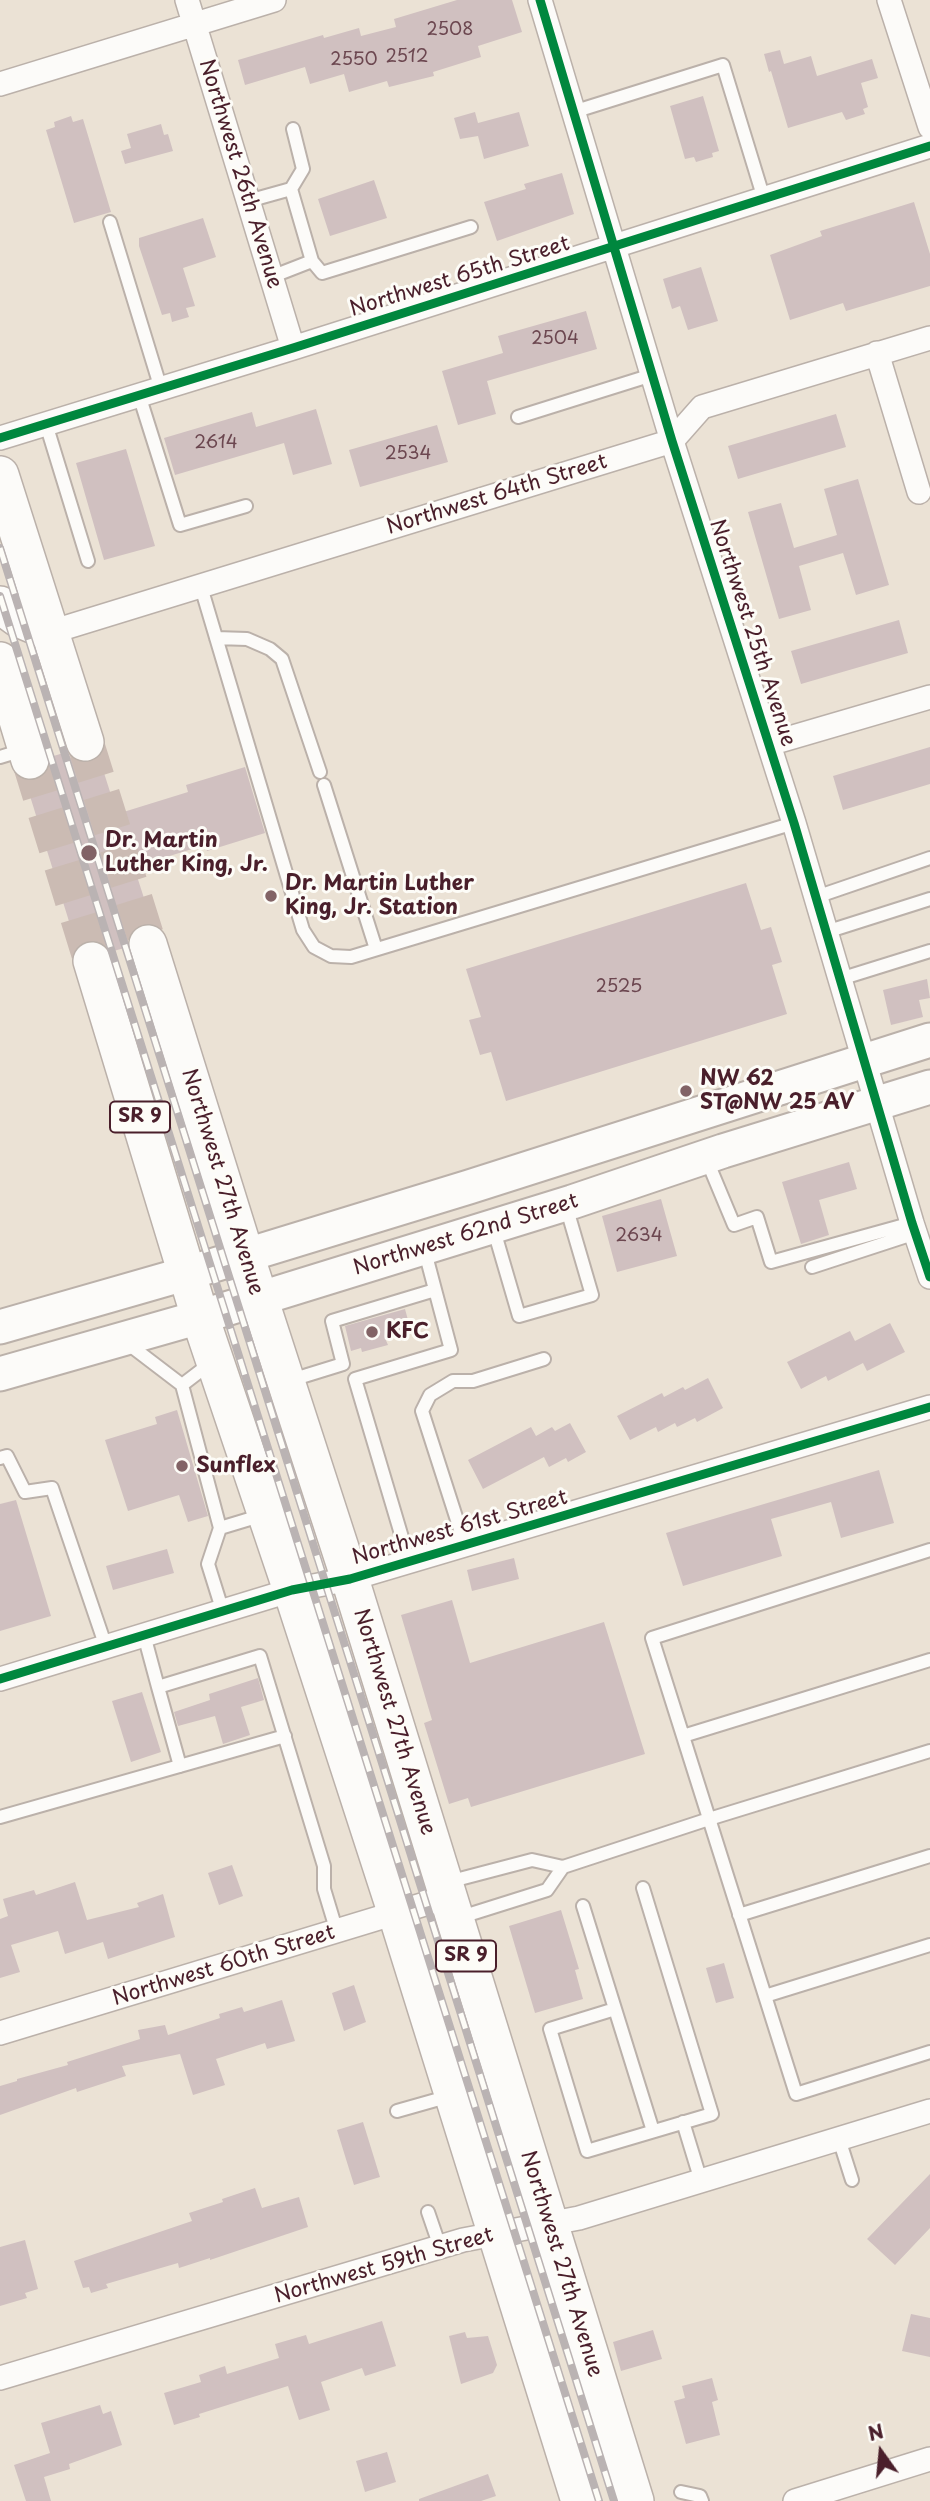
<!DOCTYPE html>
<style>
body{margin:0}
#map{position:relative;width:930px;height:2501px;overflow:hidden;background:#ebe2d5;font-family:"Playpen Sans",sans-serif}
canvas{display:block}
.north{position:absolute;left:846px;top:2417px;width:70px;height:70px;-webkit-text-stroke:5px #fdfcf7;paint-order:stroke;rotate:345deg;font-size:19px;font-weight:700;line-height:28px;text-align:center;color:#4a1f2b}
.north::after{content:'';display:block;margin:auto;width:24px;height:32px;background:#4a1f2b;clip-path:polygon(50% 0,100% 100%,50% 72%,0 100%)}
</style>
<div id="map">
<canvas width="930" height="2501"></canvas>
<div class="north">N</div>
</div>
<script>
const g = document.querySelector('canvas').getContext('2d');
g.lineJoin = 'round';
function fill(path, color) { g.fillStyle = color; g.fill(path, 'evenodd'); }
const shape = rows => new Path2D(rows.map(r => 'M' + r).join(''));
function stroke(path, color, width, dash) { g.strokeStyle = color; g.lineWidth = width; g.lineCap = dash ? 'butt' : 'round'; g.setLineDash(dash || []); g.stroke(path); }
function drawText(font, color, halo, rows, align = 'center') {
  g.font = font + ' "Playpen Sans",sans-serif'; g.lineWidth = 6; g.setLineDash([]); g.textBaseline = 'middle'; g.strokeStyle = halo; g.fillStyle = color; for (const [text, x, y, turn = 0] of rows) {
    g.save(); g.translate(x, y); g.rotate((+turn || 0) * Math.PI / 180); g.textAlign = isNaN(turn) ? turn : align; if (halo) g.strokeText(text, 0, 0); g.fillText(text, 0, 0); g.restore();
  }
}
fill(shape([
 [457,0,512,0,522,32,478,46,481,57,433,72,434,76,389,87,387,81,349,92,344,74,310,84,305,67,245,85,238,60,323,35,324,38,359,28,361,36,396,27,394,19],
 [780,50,784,64,811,56,817,76,872,59,878,78,861,83,868,107,863,109,865,114,846,120,842,112,788,128,771,71,769,72,764,54],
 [703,96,719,151,712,153,713,157,696,162,694,157,685,159,670,106],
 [475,112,478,123,519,112,529,146,484,159,478,136,460,139,454,118],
 [71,116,73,122,83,119,111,212,74,223,46,130,55,127,54,122],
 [161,124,164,135,168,134,173,151,125,164,121,151,131,148,127,134],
 [562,173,574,214,497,241,484,202,526,189,524,184],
 [374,180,387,218,330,236,318,199],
 [914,202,930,254,930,286,846,311,843,303,790,320,770,255,822,236,820,231],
 [203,218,216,257,183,268,195,306,186,308,189,317,172,322,170,313,162,315,139,246,139,238],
 [701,267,718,321,688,330,680,306,672,309,663,279],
 [586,311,597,349,487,381,496,414,458,425,442,371,503,353,498,336],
 [316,409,332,464,293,475,284,443,175,475,164,438,252,412,256,427],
 [836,414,846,447,738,479,728,446],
 [437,425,448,462,360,487,349,450],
 [126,449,155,546,104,560,76,463],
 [858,479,889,585,856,595,843,553,799,566,811,610,779,619,748,512,781,503,794,548,837,535,824,489],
 [899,620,908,653,801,684,791,651],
 [930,747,930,784,843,810,833,776],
 [67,752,71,758,81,763,91,762,99,757,117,814,188,792,186,785,245,767,265,833,207,851,205,845,134,867,152,923,141,924,133,929,128,939,128,947,110,952,106,945,96,940,85,941,77,947,25,780,35,780,45,775,50,765,50,757],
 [746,883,761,930,771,927,782,962,772,965,787,1014,506,1101,491,1052,480,1055,469,1020,481,1017,466,969],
 [927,979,930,998,919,1000,923,1017,891,1025,883,990],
 [849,1162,857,1189,819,1200,829,1235,801,1244,782,1182],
 [661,1199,677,1256,617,1272,602,1216],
 [405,1309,411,1331,385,1338,388,1345,362,1352,361,1348,351,1351,345,1326],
 [890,1323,905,1352,867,1371,863,1363,828,1381,826,1376,801,1389,787,1362,850,1331,855,1341],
 [708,1378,723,1408,697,1422,695,1418,677,1427,675,1423,658,1432,656,1427,630,1440,617,1416,662,1393,664,1397,683,1387,685,1390],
 [177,1410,208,1516,188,1522,179,1495,128,1511,105,1440,157,1424,155,1417],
 [570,1423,586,1452,568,1462,566,1458,549,1467,544,1457,483,1489,468,1460,531,1427,536,1436,552,1427,555,1431],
 [879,1470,894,1523,841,1538,831,1502,771,1519,782,1556,683,1586,666,1533],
 [16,1500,51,1616,0,1631,0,1504],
 [167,1549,174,1573,113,1590,106,1566],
 [514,1558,519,1579,472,1591,467,1570],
 [452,1600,470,1663,604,1622,645,1754,471,1807,468,1798,449,1804,424,1723,432,1720,401,1615],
 [258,1678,264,1700,241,1707,250,1735,223,1744,215,1716,178,1726,174,1712,210,1700,209,1694],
 [142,1692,161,1752,131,1762,112,1701],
 [232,1865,243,1896,219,1905,208,1873],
 [75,1882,87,1920,139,1907,137,1903,163,1894,175,1937,108,1959,103,1942,65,1954,58,1931,11,1945,20,1972,0,1978,0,1919,8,1916,3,1899,34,1890,36,1895],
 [561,1910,579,1969,575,1970,583,1999,535,2013,509,1926],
 [724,1963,734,1998,716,2003,706,1968],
 [354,1985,366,2022,344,2031,332,1993],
 [282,2000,295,2041,267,2049,265,2043,216,2059,225,2085,193,2095,180,2054,122,2066,126,2076,77,2092,76,2088,0,2115,0,2086,17,2081,17,2079,68,2065,67,2062,140,2039,138,2030,165,2025,168,2035,220,2018,219,2014,242,2007,244,2012],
 [363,2122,380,2177,354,2185,337,2130],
 [930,2174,930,2228,895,2265,867,2239],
 [255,2188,262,2208,299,2197,308,2227,210,2260,210,2258,179,2268,178,2263,106,2284,108,2288,91,2293,89,2287,83,2288,74,2261,192,2221,189,2213,223,2202,222,2199],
 [25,2240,38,2289,25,2293,27,2298,0,2306,0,2247],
 [911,2314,930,2318,930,2357,902,2351],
 [382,2321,396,2366,365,2376,362,2368,321,2382,330,2410,299,2420,288,2386,199,2414,200,2417,174,2425,164,2393,201,2382,199,2375,225,2366,227,2374,279,2358,275,2344,306,2335,309,2344],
 [653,2330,662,2359,621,2371,613,2342],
 [465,2332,467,2338,488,2336,497,2365,493,2373,461,2384,449,2336],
 [712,2378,718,2400,712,2402,720,2435,686,2444,674,2401,685,2398,682,2386],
 [100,2405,103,2414,111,2411,122,2445,69,2464,70,2469,44,2477,51,2501,26,2501,14,2465,50,2453,41,2423],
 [387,2452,396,2482,365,2492,356,2461],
 [488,2474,496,2496,481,2501,419,2501,419,2499]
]), '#d0c0c0');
stroke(shape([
 [85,742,148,944],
 [30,760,92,961]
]), '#cbbbb3', 37, [37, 18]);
const lane = shape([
 [573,112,723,65,764,199],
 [291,189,312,261],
 [248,201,291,189,303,169,293,129],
 [110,222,161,389],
 [271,277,312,261,322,273,471,227],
 [139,395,180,525,246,506],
 [518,417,652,375],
 [46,424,88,561],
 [201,587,303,930,314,947,331,956,351,957,794,823],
 [216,638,247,639,270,649,282,659,320,772],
 [0,757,23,750],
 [324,785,376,949],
 [816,897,930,858],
 [826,932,930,899],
 [840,979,930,951],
 [706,1158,734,1225,757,1217,771,1262,912,1223],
 [493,1227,519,1316,592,1295,566,1206],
 [812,1267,916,1233],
 [127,1343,182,1385],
 [212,1362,182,1385,220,1528,263,1515],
 [288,1381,343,1364,332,1321,435,1290],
 [0,1458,7,1456,25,1492,52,1488,106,1647],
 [220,1528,208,1564,223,1612],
 [465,1545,422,1411,430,1395,453,1381,473,1381,544,1359],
 [930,1550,652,1638,796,2094,930,2052],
 [409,1561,355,1379,451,1350,424,1248],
 [144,1635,158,1687,260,1656,324,1866,324,1889,337,1932],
 [158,1687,180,1766],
 [683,1736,930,1660],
 [0,1817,285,1736],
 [448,1882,532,1860,563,1867,709,1819,930,1751],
 [583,1906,653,2131],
 [739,1915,930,1856],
 [458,1918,547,1890,563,1867],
 [765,1996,930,1945],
 [615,2009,550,2029,587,2151,712,2114,643,1888],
 [397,2111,450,2096],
 [683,2122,701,2181],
 [839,2139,852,2180],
 [428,2212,440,2247],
 [681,2492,700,2496,702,2501]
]);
const street = shape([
 [187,0,293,348],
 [540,0,672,441,794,823,912,1223,930,1277],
 [889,0,930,127],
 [0,84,274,0],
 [877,353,919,492],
 [0,438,293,348,930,146],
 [51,632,672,441,702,407,930,338],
 [769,744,930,697],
 [0,1679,292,1590,350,1579,930,1407],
 [0,2033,448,1897],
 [0,2378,463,2240,579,2218,930,2111],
 [795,2501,930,2459]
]);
const secondary = shape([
 [0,1327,188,1273,469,1187,930,1040],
 [0,1374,200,1317,572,1202,723,1151,930,1087]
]);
const primary = shape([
 [0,475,85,742],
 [0,605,18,618,51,632],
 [0,661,30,760],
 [148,944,245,1255,350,1579,635,2501],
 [92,961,200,1317,292,1590,397,1914,580,2501]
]);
stroke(lane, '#bbb1aa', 16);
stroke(street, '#bbb1aa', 26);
stroke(secondary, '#bbb1aa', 37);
stroke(primary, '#bbb1aa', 40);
stroke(lane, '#fcfbf9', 12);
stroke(street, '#fcfbf9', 23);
stroke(secondary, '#fcfbf9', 33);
stroke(primary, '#fcfbf9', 37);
const rail = shape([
 [0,548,614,2501],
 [0,596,599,2501]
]);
stroke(rail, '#bab3b3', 8);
stroke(rail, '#fdfcf7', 5, [16]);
stroke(shape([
 [540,0,672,441,794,823,912,1223,930,1277],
 [0,438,293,348,930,146],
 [0,1679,292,1590,350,1579,930,1407]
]), '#00873e', 9);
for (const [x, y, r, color] of [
 [89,853,9,"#826366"],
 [271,896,7,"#826366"],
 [686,1091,7,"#826366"],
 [372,1332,7,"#826366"],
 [182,1466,7,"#826366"]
]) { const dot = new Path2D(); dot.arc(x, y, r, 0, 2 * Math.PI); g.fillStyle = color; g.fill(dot); stroke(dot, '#fdfcf7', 2.5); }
drawText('18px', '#6c4750', null, [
 ["2508",450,30],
 ["2512",407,57],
 ["2550",354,60],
 ["2504",555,339],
 ["2614",216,443],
 ["2534",408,454],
 ["2525",619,987],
 ["2634",639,1236]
]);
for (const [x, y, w] of [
 [140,1117,60],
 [466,1956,60]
]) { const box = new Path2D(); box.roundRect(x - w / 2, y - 15.5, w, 31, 5); g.fillStyle = '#fdfcf7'; g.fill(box); stroke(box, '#4a1f2b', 2); }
drawText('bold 19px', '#4a1f2b', null, [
 ["SR 9",140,1117],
 ["SR 9",466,1956]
]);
drawText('21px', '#4a1f2b', '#fdfcf7', [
 ["Northwest 26th Avenue",240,174,73],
 ["Northwest 65th Street",460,277,-17],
 ["Northwest 64th Street",497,495,-17],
 ["Northwest 25th Avenue",752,633,72],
 ["Northwest 27th Avenue",222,1182,73],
 ["Northwest 62nd Street",466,1235,-17],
 ["Northwest 61st Street",460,1528,-16],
 ["Northwest 27th Avenue",394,1722,73],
 ["Northwest 60th Street",224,1966,-17],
 ["Northwest 27th Avenue",561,2264,73],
 ["Northwest 59th Street",384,2266,-16]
]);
drawText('bold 21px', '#4a1f2b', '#fdfcf7', [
 ["Dr. Martin",105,841],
 ["Luther King, Jr.",105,865],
 ["Dr. Martin Luther",285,884],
 ["King, Jr. Station",285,908],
 ["NW 62",700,1079],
 ["ST@NW 25 AV",700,1103],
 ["KFC",386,1332],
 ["Sunflex",196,1466]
], 'left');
</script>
